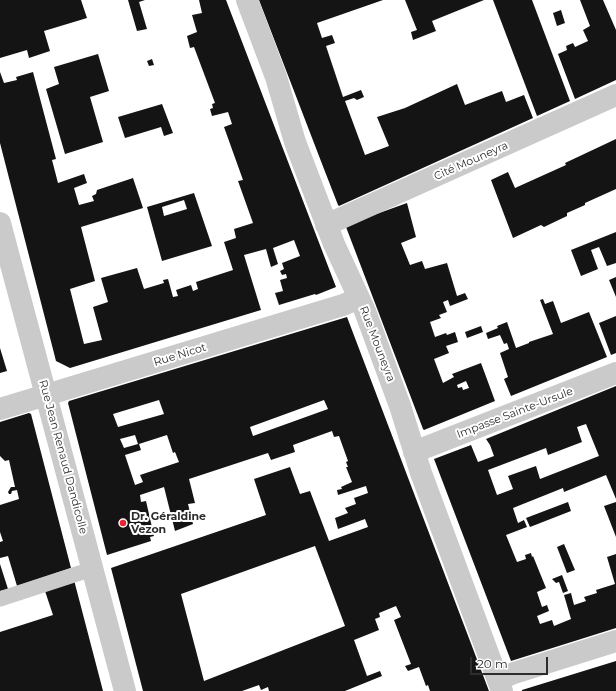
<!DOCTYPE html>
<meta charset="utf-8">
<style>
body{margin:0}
#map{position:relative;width:616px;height:691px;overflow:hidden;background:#fff;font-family:Montserrat,sans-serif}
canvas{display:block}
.scale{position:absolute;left:470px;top:657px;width:78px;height:18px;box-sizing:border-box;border:2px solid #2d2d2d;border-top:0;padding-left:5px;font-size:12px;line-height:14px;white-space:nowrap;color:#2d2d2d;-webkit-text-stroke:3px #fff;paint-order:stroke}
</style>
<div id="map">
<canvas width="616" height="691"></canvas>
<div class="scale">20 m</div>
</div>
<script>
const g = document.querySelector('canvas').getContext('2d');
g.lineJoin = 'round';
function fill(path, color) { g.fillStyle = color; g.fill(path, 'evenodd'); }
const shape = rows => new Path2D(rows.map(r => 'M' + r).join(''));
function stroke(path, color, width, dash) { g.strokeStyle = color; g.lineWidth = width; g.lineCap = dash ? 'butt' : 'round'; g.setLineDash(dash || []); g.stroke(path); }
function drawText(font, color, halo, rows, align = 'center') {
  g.font = font + ' Montserrat,sans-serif'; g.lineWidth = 4; g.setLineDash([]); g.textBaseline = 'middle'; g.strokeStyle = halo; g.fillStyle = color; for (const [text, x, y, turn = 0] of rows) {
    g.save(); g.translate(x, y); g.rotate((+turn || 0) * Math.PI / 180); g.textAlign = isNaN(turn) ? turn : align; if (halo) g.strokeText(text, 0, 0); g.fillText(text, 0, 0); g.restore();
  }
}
fill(shape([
 [0,0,81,0,87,18,44,31,50,51,29,58,27,50,0,58],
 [128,0,145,0,139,2,147,29,137,31],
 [199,0,226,0,336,287,316,295,315,294,279,305,275,293,283,291,280,280,287,278,286,274,282,275,280,271,284,269,282,263,300,256,294,240,273,248,278,264,271,267,266,249,244,255,261,310,70,368,56,361,0,143,0,72,4,83,17,80,16,77,33,72,56,159,52,160,58,183,84,174,87,183,74,188,79,205,94,201,92,196,96,194,97,190,133,178,143,208,81,227,95,281,70,289,84,344,102,340,93,307,108,302,101,278,137,268,144,289,164,283,163,280,168,279,173,297,178,296,176,290,191,285,193,291,198,289,196,282,233,270,224,242,236,238,234,229,253,223,238,181,243,180,224,127,232,124,228,112,212,116,210,109,213,108,212,104,215,103,194,47,190,48,187,36,197,32,192,15,202,13],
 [259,0,383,0,317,23,322,38,332,35,335,43,326,46,343,97,361,90,364,97,357,100,354,98,345,101,365,155,389,146,377,117,405,108,457,84,465,105,502,91,506,102,524,95,533,118,339,206,338,205,324,169],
 [405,0,484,0,432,21,436,31,413,40,411,32,417,30],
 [493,0,532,0,570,101,537,116],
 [580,0,603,0,616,30,616,80,575,99,558,54,567,50,566,46,573,43,575,47,588,41,583,30,590,26],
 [561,10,565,23,557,26,553,13],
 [98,54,109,91,90,97,103,142,65,154,46,89,59,84,54,67],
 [152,59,154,65,149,66,147,61],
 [162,104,173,133,164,136,161,127,125,138,118,117],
 [616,139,616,189,585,203,585,205,567,213,567,216,544,227,541,225,513,238,491,180,508,172,515,188,566,165,565,163],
 [194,193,212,246,162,261,147,207],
 [184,200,187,209,164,216,162,207],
 [407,203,416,237,401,243,410,265,422,261,425,269,447,263,457,296,465,293,468,299,450,306,448,300,443,302,447,312,439,315,441,318,430,322,435,337,446,333,447,335,455,332,458,342,446,346,449,353,434,359,443,383,454,377,452,374,481,363,495,401,424,430,423,429,346,227,346,225],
 [466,381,469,388,463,390,462,387,458,388,457,385],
 [616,232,616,263,607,266,599,247,591,250,598,269,581,276,571,250],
 [616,277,616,297,609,280],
 [543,299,545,304,553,301,561,323,589,312,607,357,511,396,504,379,508,377,500,353,509,349,507,343,504,344,500,335,488,339,486,333,498,328,497,326,507,322,516,348,529,343,529,342,553,334,540,300],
 [616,316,616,353,611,355,599,323],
 [347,317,489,691,430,691,428,685,426,686,419,667,408,671,405,666,411,664,394,620,401,617,396,606,379,613,380,617,375,619,379,630,354,640,367,676,380,671,382,676,345,691,269,691,268,687,261,690,259,685,242,691,143,691,111,568,266,515,254,479,290,467,300,494,310,491,329,541,368,527,365,519,338,529,335,518,348,513,345,508,356,504,354,498,368,493,366,486,338,495,337,490,342,489,341,487,352,482,346,467,348,467,346,462,348,461,339,436,334,437,332,431,293,445,295,452,271,460,268,453,189,479,195,503,188,504,193,524,175,531,164,487,140,495,141,502,146,501,154,536,150,537,151,541,107,555,68,403,69,401],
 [159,400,164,414,118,427,113,414],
 [324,400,328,409,253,436,250,427],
 [135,435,138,444,124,448,120,439],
 [167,435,173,453,175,452,179,462,140,475,143,482,135,485,125,455,141,450,139,444],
 [315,546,345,626,204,681,181,594],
 [481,326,483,332,467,338,465,332],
 [0,348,7,371,0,373],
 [616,386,616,499,606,475,564,492,563,488,513,508,518,523,524,520,527,527,506,535,517,562,526,559,525,555,531,553,532,557,533,556,546,588,537,592,542,607,547,605,549,611,537,616,540,624,552,620,554,626,571,619,564,595,571,593,574,605,586,601,584,597,597,593,596,590,615,584,607,557,616,554,616,628,511,661,434,459,471,445,478,462,494,456,490,445,486,439],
 [586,424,599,456,540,479,536,466,508,476,513,489,497,495,488,470,546,448,548,455,582,442,577,427],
 [29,413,31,414,71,568,17,586,8,556,0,558,0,542,3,541,0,532,0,505,19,499,17,490,12,491,11,494,9,494,8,492,11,487,15,487,9,460,5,461,0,456,0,422],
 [568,502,571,511,530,527,526,518],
 [616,502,616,537,604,506],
 [564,544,575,570,567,573,557,547],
 [0,564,8,589,0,591],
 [562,575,568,591,563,593,559,582,556,583,552,579],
 [74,580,103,691,0,691,0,632,53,615,45,591],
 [616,661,616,691,522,691,522,690]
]), '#141414');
stroke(shape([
 [0,599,92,569]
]), '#cacaca', 15);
stroke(shape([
 [247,0,276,77,295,142,334,244,365,311,400,406,421,473,502,691],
 [0,223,125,691],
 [326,225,616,95],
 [0,409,343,305,359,298],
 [414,452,616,373],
 [498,680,514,673,616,641]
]), '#cacaca', 22);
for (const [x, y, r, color] of [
 [123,523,4,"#f2212d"]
]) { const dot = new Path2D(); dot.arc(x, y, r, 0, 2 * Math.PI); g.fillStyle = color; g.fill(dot); stroke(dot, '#fff', 1.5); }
drawText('11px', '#2d2d2d', '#fff', [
 ["Cité Mouneyra",471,161,-24],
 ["Rue Mouneyra",377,344,69],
 ["Rue Nicot",180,355,-17],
 ["Impasse Sainte-Ursule",515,413,-21],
 ["Rue Jean Renaud Dandicolle",63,457,75]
]);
drawText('bold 11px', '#2d2d2d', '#fff', [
 ["Dr. Géraldine",131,517],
 ["Vezon",131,530]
], 'left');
</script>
